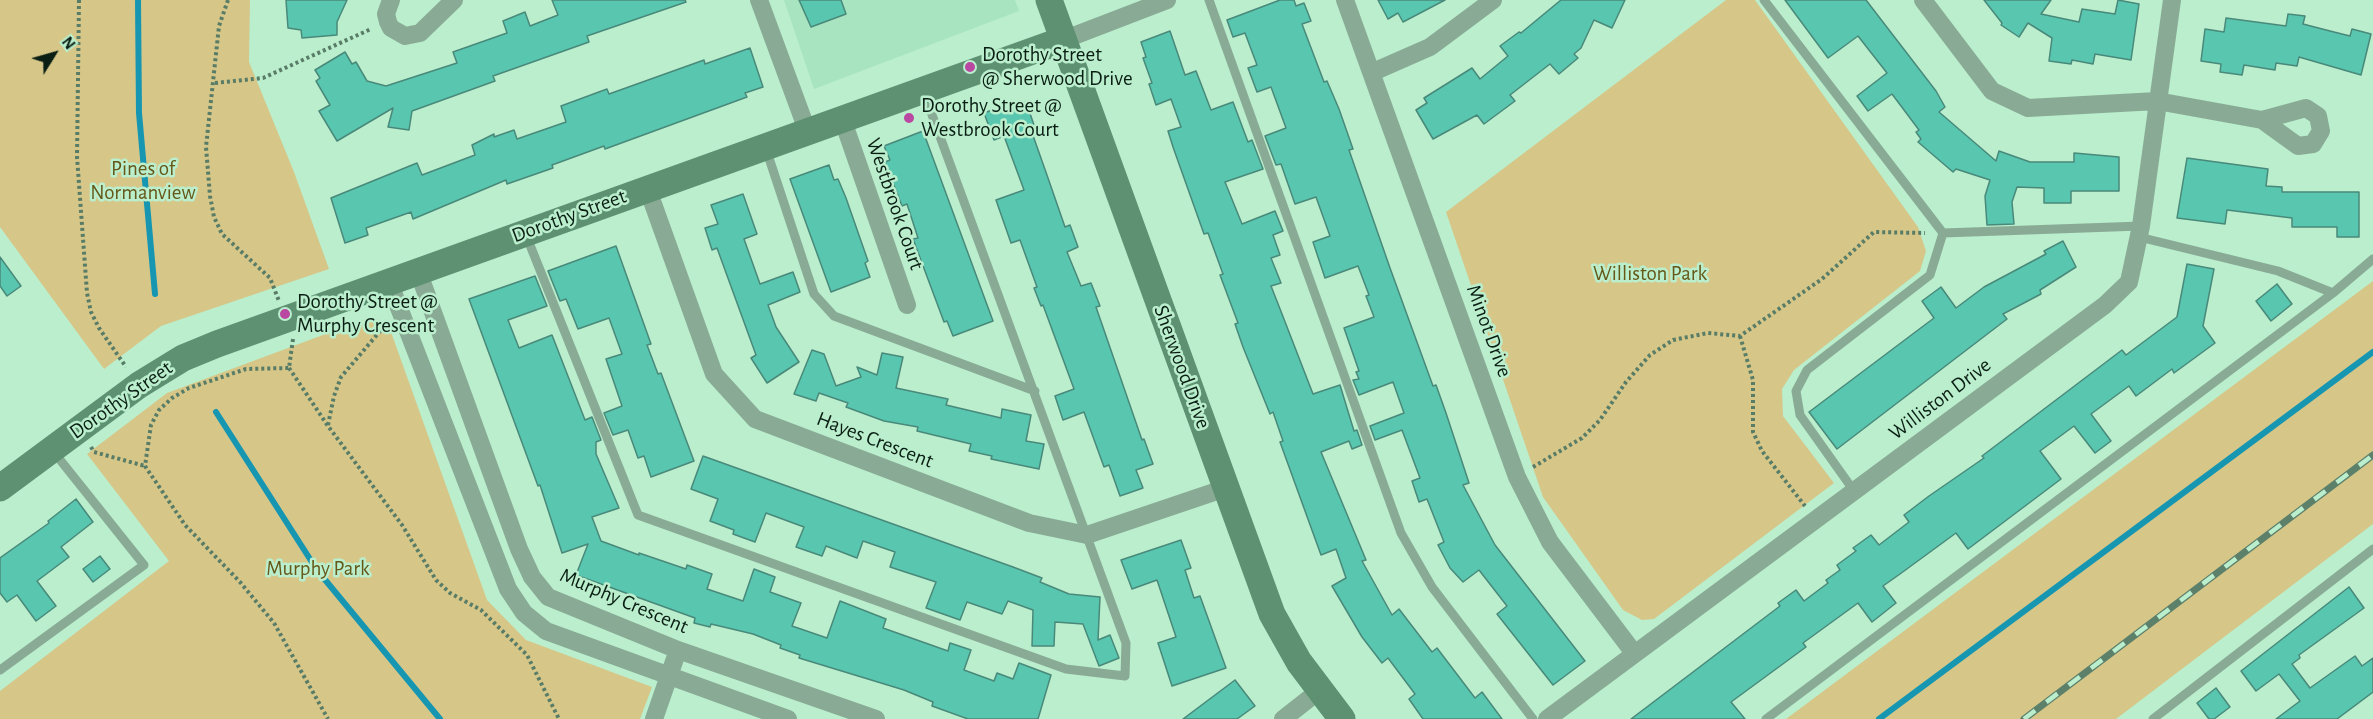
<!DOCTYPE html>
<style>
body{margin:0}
#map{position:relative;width:2373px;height:719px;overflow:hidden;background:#baeecd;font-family:"Alegreya Sans",sans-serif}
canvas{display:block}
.north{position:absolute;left:24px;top:24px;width:60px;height:60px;-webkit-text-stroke:4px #baeecd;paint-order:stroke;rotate:53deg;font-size:16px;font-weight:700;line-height:24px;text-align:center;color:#0a1e13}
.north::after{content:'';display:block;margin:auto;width:21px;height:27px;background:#0a1e13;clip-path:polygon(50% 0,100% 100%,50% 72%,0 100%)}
</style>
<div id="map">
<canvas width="2373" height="719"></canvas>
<div class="north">N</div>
</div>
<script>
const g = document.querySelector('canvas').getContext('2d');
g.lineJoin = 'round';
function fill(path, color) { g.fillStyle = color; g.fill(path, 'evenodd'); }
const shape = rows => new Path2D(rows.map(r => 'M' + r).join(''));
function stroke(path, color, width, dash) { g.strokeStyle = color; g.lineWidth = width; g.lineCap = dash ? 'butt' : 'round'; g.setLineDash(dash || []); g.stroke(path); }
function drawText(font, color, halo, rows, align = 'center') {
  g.font = font + ' "Alegreya Sans",sans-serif'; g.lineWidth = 5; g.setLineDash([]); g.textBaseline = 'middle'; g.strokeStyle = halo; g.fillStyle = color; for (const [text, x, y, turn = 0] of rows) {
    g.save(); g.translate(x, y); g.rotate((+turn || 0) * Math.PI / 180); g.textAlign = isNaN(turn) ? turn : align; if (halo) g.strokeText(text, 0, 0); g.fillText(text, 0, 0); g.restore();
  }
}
fill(shape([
 [784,0,1015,0,1019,11,814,89]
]), '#a8e4bf');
fill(shape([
 [0,0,250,0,249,62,294,172,329,269,161,326,104,369,0,227],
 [1726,0,1755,0,1918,227,1926,251,1920,271,1794,370,1782,389,1783,416,1834,483,1654,619,1642,620,1623,610,1543,497,1446,212],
 [2373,281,2373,524,2116,719,1786,719],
 [374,316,391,332,487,600,526,640,652,687,640,719,0,719,0,691,169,561,87,454,167,393]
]), '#d6c789');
stroke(shape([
 [138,0,139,113,155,294],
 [216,412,317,570,440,719],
 [1879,719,2373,352]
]), '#1796b1', 6);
const building = shape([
 [286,0,347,0,337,22,337,35,302,38,301,30,288,28,286,0],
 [552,0,685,0,686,2,587,36,589,42,493,76,495,81,412,111,409,130,388,127,393,108,337,141,319,111,330,105,316,81,320,78,315,70,345,52,352,64,356,62,367,81,386,86,457,63,453,52,507,33,503,21,525,12,530,26,558,15,552,0],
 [799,0,841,0,846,14,811,27,799,0],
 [1280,0,1294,0,1296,6,1304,3,1311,21,1302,24,1324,82,1327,81,1339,109,1353,149,1349,150,1390,268,1433,386,1436,385,1446,413,1469,483,1463,485,1495,545,1585,661,1553,685,1497,614,1507,606,1479,570,1463,582,1450,568,1438,545,1444,542,1427,499,1419,502,1412,481,1420,478,1402,430,1375,440,1370,426,1404,413,1393,382,1359,395,1353,380,1359,379,1356,372,1359,371,1344,328,1374,317,1366,296,1369,295,1358,266,1325,278,1313,242,1330,236,1316,197,1295,204,1281,164,1276,165,1265,136,1286,128,1271,87,1257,92,1248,68,1257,65,1245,33,1233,37,1227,20,1280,0],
 [1378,0,1445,0,1403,22,1398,13,1388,19,1378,0],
 [1561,0,1625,0,1612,28,1594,20,1581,48,1574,54,1578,58,1559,74,1550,64,1510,95,1515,101,1484,124,1477,115,1433,139,1416,110,1427,103,1424,98,1472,68,1480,79,1508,56,1500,46,1519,32,1521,33,1561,0],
 [1785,0,1866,0,1936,91,1945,107,1939,112,1996,161,1999,151,2030,162,2074,162,2074,153,2119,157,2119,191,2071,191,2071,203,2044,203,2044,188,2017,187,2012,202,2014,224,1987,225,1985,196,1990,180,1956,169,1953,172,1918,142,1921,139,1916,132,1919,130,1892,94,1868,111,1857,96,1887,73,1858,36,1828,58,1785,0],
 [1984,0,2051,0,2041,14,2079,22,2082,9,2115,14,2118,0,2139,4,2131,60,2095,54,2093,64,2072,60,2071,64,2049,61,2052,38,2028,23,2019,37,2001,25,2002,23,1984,0],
 [2288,14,2305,16,2303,24,2330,31,2350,36,2352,29,2371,34,2361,75,2299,57,2297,66,2276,63,2275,70,2244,65,2242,75,2220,72,2221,64,2201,61,2205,29,2224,32,2226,18,2286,26,2288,14],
 [1170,31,1185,75,1196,71,1211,110,1233,102,1248,142,1252,140,1263,169,1225,182,1242,224,1275,211,1283,231,1273,235,1280,255,1271,258,1281,283,1271,286,1282,314,1313,394,1340,385,1354,431,1357,430,1362,445,1352,449,1349,441,1321,452,1366,560,1362,561,1392,615,1399,609,1432,652,1437,648,1475,698,1482,692,1502,719,1423,719,1409,699,1415,694,1388,658,1382,663,1362,637,1332,586,1346,578,1336,549,1321,555,1280,442,1283,441,1273,412,1270,414,1243,347,1235,324,1238,323,1220,275,1223,274,1208,233,1204,234,1173,147,1168,131,1181,127,1171,99,1156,105,1149,84,1152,83,1143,58,1146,57,1141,42,1170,31],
 [750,48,763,87,745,93,747,97,605,149,604,146,552,165,553,168,507,184,506,180,413,219,411,212,366,228,368,235,345,243,331,198,417,163,422,175,475,155,472,145,494,134,494,137,514,130,517,139,566,122,561,106,607,89,609,94,704,60,705,64,750,48],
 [1026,102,1034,125,1030,127,1048,178,1065,227,1070,225,1078,247,1067,252,1081,286,1091,283,1100,306,1096,307,1142,440,1144,439,1153,464,1136,470,1143,488,1120,496,1109,465,1104,467,1084,412,1063,420,1055,396,1074,389,1043,305,1041,306,1034,288,1037,287,1020,240,1011,243,996,200,1024,190,1004,136,994,140,984,113,1000,107,1002,111,1026,102],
 [923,131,993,321,953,336,947,321,944,322,913,239,918,238,907,204,902,206,885,162,890,160,884,146,923,131],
 [2187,158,2268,169,2266,186,2282,187,2282,192,2359,192,2359,237,2337,237,2337,227,2292,227,2292,218,2227,210,2225,224,2177,218,2187,158],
 [829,165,834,180,838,179,846,198,868,261,865,263,870,277,831,292,790,179,829,165],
 [743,194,757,234,744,239,760,284,793,272,800,292,768,305,776,327,799,362,767,383,751,358,756,355,717,248,712,250,705,228,718,224,711,205,743,194],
 [2063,241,2076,267,2040,290,2041,294,2003,314,2007,319,1837,449,1809,412,1934,318,1922,301,1941,287,1956,308,1984,287,2046,254,2044,251,2063,241],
 [616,246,651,344,647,345,658,374,661,373,694,461,651,477,644,456,638,458,628,430,613,435,604,413,622,406,606,359,622,354,609,318,578,329,566,299,560,301,548,271,616,246],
 [0,257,21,286,7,296,0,286,0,257],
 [2187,264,2214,269,2203,326,2215,343,2174,373,2172,369,2136,396,2129,386,2091,414,2111,441,2095,453,2074,426,2040,451,2061,479,1968,549,1956,533,1900,574,1883,586,1896,603,1872,622,1858,603,1803,643,1806,647,1731,702,1745,719,1631,719,1780,606,1778,603,1796,590,1804,601,1828,583,1826,580,1840,570,1837,565,1856,551,1853,548,1871,535,1879,545,1909,522,1904,515,1929,496,1984,458,1982,456,2122,350,2126,355,2177,317,2187,264],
 [535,276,547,306,508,320,519,348,552,335,585,420,592,417,601,440,596,442,596,454,619,508,592,517,601,541,639,555,639,553,686,569,687,565,712,574,707,589,743,601,754,569,775,577,770,592,801,603,792,626,827,638,840,601,886,619,883,628,948,651,950,643,971,650,964,670,994,681,997,673,1013,679,1019,663,1051,675,1038,719,968,719,932,706,933,702,904,690,799,658,800,655,780,648,781,645,753,634,711,624,710,627,694,623,695,618,576,575,588,544,562,553,540,485,538,486,469,299,535,276],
 [2277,284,2292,304,2271,321,2256,301,2277,284],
 [812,350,824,354,836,386,861,377,857,367,877,375,882,353,903,357,896,388,948,399,946,405,1001,418,1002,409,1031,415,1026,441,1044,444,1039,469,991,459,992,456,969,451,971,444,917,431,918,427,884,421,846,407,848,403,819,393,816,401,794,394,812,350],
 [703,456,1013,567,1042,578,1040,582,1069,594,1100,597,1098,640,1110,635,1119,658,1099,666,1083,624,1055,622,1054,646,1032,646,1033,610,1008,601,1002,614,967,602,960,620,926,608,936,582,890,567,895,552,863,541,857,558,826,546,822,556,796,547,804,527,766,513,755,542,733,534,734,530,710,521,718,499,691,489,703,456],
 [76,499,93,522,61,547,69,557,37,581,56,606,36,621,17,595,7,602,0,593,0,558,49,523,48,521,76,499],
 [1181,540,1191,568,1185,570,1194,598,1200,596,1226,668,1172,686,1158,643,1176,637,1157,580,1132,589,1121,560,1181,540],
 [100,556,110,569,93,582,83,569,100,556],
 [2349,587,2364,608,2299,655,2300,658,2292,664,2310,688,2355,656,2362,666,2373,658,2373,692,2337,719,2276,719,2300,701,2279,674,2256,691,2241,671,2349,587],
 [1235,680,1255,706,1237,719,1183,719,1235,680],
 [2216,688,2230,707,2214,719,2209,719,2197,703,2216,688]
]);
fill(building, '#59c6af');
stroke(building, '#49897a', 1.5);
stroke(shape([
 [79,0,77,157,87,293,91,312,99,328,126,367],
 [228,0,219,26,206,147,210,196,214,217,222,234,270,278,279,301],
 [215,83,263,78,371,29],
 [1740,336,1753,380,1753,432,1762,451,1805,506],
 [293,339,289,368,246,369,189,388,172,398,159,410,151,425,145,466,185,525,240,582,274,623,328,719],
 [289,368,328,426,402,525,436,580,450,593,481,610,527,655,559,719],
 [328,425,334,396,341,377,387,323],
 [91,447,94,452,145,466],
 [1533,467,1582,438,1600,420,1626,382,1650,355,1673,340,1708,333,1740,336,1822,279,1874,232,1925,233]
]), '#597c67', 4, [3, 3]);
stroke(shape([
 [1209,0,1401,533,1432,587,1533,719],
 [1764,0,1943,233,1930,275,1807,370,1796,391,1800,415,1854,491],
 [766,149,814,294,834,316,1035,391],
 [1943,233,2141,226],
 [526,235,638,515,1066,669,1125,676,1126,643,924,93],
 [2139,237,2278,271,2333,293],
 [0,670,144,565,53,451],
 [1766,719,2333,293,2373,259],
 [2153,719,2373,549]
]), '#89ab95', 9);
stroke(shape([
 [391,0,386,14,388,22,391,28,405,36,420,33,454,0],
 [759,0,807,130],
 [1345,0,1517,477,1550,542,1634,653],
 [1923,0,1992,91,2028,108,2157,101,2262,120,2298,146,2313,144,2321,131,2318,116,2306,108,2262,120],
 [1063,40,1167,0],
 [1373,72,1430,47,1493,0],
 [842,118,907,305],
 [647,187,714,374,755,419,1029,523,1087,535,1226,488],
 [418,271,519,549,532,577,548,597,678,650,876,719],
 [389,282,508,589,524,613,546,631,788,719],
 [654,719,678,650],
 [1283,719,1320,690],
 [1547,719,2105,305,2129,282,2141,226,2172,0]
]), '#89ab95', 18);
stroke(shape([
 [1049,0,1272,614,1299,662,1342,719],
 [0,488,139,385,183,358,217,344,1063,40]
]), '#5d9172', 27);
const rail = shape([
 [2024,719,2373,455]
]);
stroke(rail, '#5d806b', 7);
stroke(rail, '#baeecd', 4.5, [14]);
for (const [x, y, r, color] of [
 [970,67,6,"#ba47a2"],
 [909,118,6,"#ba47a2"],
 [285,314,6,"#ba47a2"]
]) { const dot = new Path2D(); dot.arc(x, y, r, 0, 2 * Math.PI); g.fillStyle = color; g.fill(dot); stroke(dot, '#baeecd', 2); }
drawText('21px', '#0a1e13', '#baeecd', [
 ["Dorothy Street",982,55],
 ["@ Sherwood Drive",982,79],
 ["Dorothy Street @",921,106],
 ["Westbrook Court",921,130],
 ["Dorothy Street @",297,302],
 ["Murphy Crescent",297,326]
], 'left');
drawText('21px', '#655819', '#baeecd', [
 ["Pines of",143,169],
 ["Normanview",143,193],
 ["Williston Park",1650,274],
 ["Murphy Park",318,569]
]);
drawText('21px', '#0a1e13', '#baeecd', [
 ["Westbrook Court",895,204,71],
 ["Dorothy Street",569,216,-20],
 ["Minot Drive",1489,331,70],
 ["Sherwood Drive",1182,367,70],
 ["Williston Drive",1940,399,-37],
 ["Dorothy Street",121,400,-35],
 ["Hayes Crescent",875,440,21],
 ["Murphy Crescent",624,601,23]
]);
</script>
